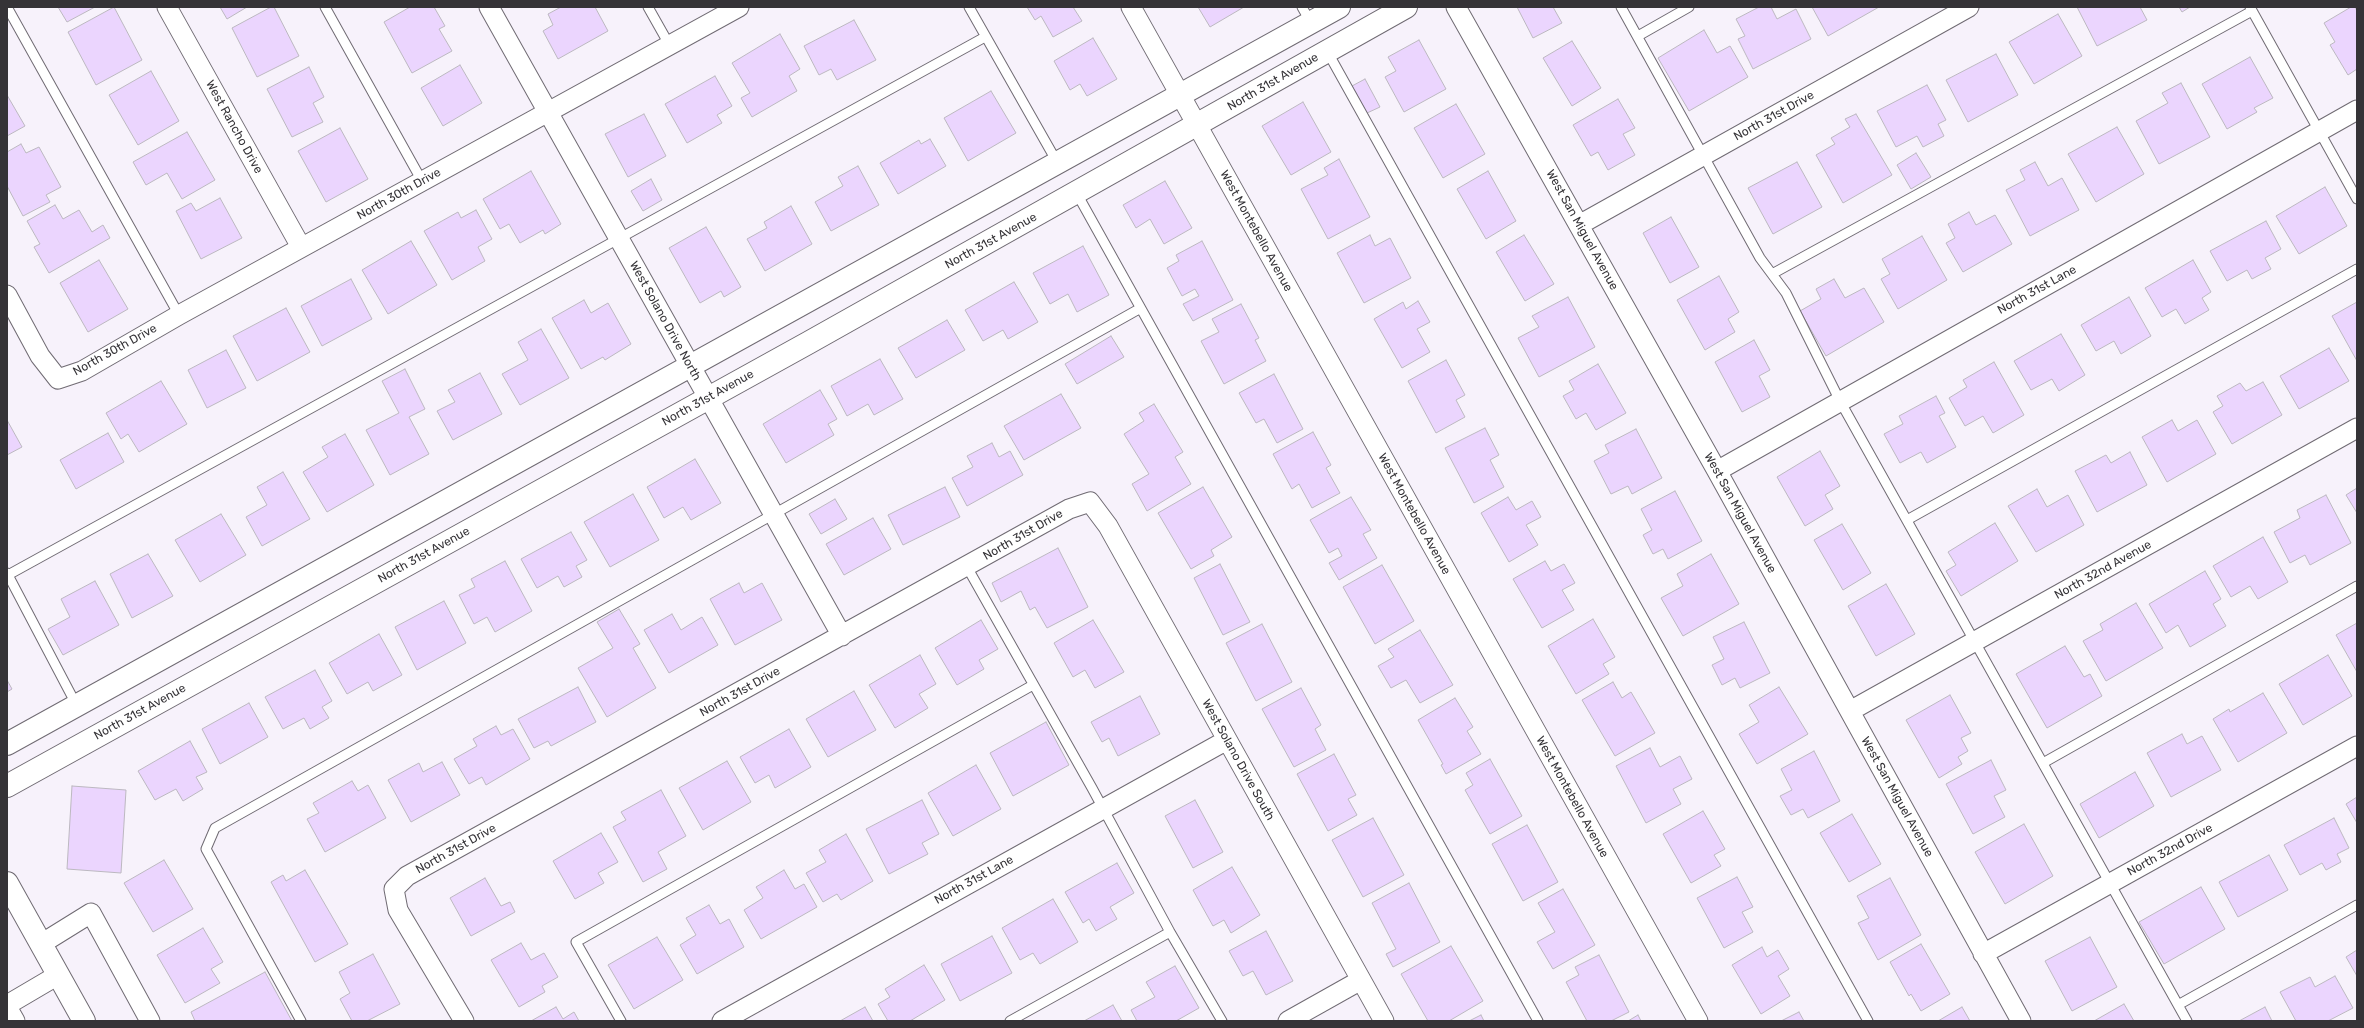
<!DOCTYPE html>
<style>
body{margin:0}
#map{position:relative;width:2364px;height:1028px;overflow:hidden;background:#f7f2fb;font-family:Rubik,sans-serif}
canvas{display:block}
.frame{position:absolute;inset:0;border:8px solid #353337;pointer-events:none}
</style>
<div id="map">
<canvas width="2364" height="1028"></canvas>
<div class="frame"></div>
</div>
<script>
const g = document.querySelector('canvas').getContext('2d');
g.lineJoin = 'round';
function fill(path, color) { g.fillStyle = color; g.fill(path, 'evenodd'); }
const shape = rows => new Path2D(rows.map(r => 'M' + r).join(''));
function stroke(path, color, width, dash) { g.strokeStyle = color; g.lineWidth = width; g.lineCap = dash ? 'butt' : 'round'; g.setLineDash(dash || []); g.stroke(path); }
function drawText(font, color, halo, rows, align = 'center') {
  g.font = font + ' Rubik,sans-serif'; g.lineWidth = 4; g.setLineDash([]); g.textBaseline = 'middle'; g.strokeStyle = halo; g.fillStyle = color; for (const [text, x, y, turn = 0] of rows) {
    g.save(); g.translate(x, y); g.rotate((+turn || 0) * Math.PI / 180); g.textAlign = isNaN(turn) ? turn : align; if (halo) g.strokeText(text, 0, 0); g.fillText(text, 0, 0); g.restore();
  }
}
const building = shape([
 [58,7,95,7,67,22,58,7],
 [114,7,142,60,96,85,68,32,114,7],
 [220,7,247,7,227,19,220,7],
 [271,7,274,7,299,56,257,77,232,28,271,7],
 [410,7,434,7,445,26,439,29,452,51,412,73,384,22,410,7],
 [561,7,595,7,608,31,558,59,543,31,553,25,548,14,561,7],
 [1027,7,1073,7,1082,21,1053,37,1041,16,1035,20,1027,7],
 [1198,7,1244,7,1210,27,1198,7],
 [1517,7,1553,7,1562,23,1533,38,1517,7],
 [1759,7,1771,7,1777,19,1796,9,1811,39,1753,69,1738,39,1745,36,1736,19,1759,7],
 [1812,7,1879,7,1828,36,1812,7],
 [2077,7,2140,7,2147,20,2097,46,2077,7],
 [2179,7,2190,7,2182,12,2179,7],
 [2351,7,2355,7,2357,11,2357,69,2348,75,2330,45,2335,42,2324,23,2351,7],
 [2058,14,2082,56,2034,84,2009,42,2058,14],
 [854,20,876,60,837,80,831,69,819,75,804,46,854,20],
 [1704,30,1717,53,1730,46,1748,77,1689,111,1658,58,1704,30],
 [780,34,800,69,789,76,797,91,752,117,741,98,750,93,732,63,780,34],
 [1093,38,1117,79,1087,96,1080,84,1070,90,1054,61,1093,38],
 [1419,40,1446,89,1404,112,1385,77,1396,71,1388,57,1419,40],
 [1572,41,1601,88,1572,106,1543,58,1572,41],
 [1996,54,2018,95,1968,122,1946,80,1996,54],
 [2250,57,2273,98,2254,108,2257,112,2227,129,2202,84,2250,57],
 [460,65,482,103,443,126,421,88,460,65],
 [309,67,324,97,313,103,323,122,292,137,267,89,309,67],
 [151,71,179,121,138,145,109,95,151,71],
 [715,76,732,106,717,115,722,123,687,143,665,104,715,76],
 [1365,79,1380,107,1367,113,1352,86,1365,79],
 [2181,83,2210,137,2159,164,2136,121,2168,103,2162,93,2181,83],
 [1927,85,1946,120,1938,124,1944,136,1923,147,1917,136,1896,147,1877,111,1927,85],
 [991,91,1016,133,968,161,944,118,991,91],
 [7,95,25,126,7,136,7,95],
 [1618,99,1635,128,1623,134,1635,155,1608,170,1598,152,1591,156,1573,125,1618,99],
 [1303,102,1331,152,1291,175,1262,126,1303,102],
 [1456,104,1485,154,1443,178,1414,128,1456,104],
 [644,114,666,156,628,177,605,134,644,114],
 [1856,114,1892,175,1843,203,1816,155,1835,144,1831,138,1850,127,1845,119,1856,114],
 [2117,127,2144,174,2096,202,2068,154,2117,127],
 [340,128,368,179,326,202,298,151,340,128],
 [187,132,215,180,182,199,167,173,146,185,133,162,187,132],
 [930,139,946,166,898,194,880,163,919,140,921,144,930,139],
 [21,144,26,153,39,147,61,187,46,195,50,202,23,216,7,186,7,152,21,144],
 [1916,153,1931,177,1911,189,1897,165,1916,153],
 [1339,159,1370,217,1328,239,1301,189,1328,175,1324,168,1339,159],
 [1797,162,1822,207,1773,234,1748,188,1797,162],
 [2035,162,2048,186,2062,178,2079,210,2030,236,2006,190,2025,180,2020,170,2035,162],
 [858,166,879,205,831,231,815,202,843,186,838,177,858,166],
 [531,171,561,224,545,234,543,230,520,243,509,224,500,229,483,199,531,171],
 [1488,171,1516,221,1486,239,1457,189,1488,171],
 [651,179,662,200,643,211,631,191,651,179],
 [1165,181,1192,228,1164,244,1150,219,1136,228,1123,205,1165,181],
 [2325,187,2347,226,2299,254,2276,216,2325,187],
 [220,198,242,238,201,259,176,211,191,203,196,211,220,198],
 [55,205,63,219,79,210,92,232,103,225,110,238,49,273,34,247,40,244,27,221,55,205],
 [791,206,812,244,765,271,747,239,767,228,764,222,791,206],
 [476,210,492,239,478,247,485,261,452,280,424,231,458,212,461,218,476,210],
 [1969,212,1976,225,1995,215,2012,244,1963,272,1946,243,1955,238,1948,224,1969,212],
 [1671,217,1699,267,1670,283,1643,233,1671,217],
 [2266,221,2281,249,2265,258,2271,269,2252,279,2247,270,2227,281,2210,251,2266,221],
 [706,227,741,287,724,297,721,291,700,303,669,248,706,227],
 [1370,235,1375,246,1390,238,1411,278,1364,303,1337,253,1370,235],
 [1524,235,1554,284,1525,301,1496,252,1524,235],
 [1922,236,1947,280,1898,309,1881,279,1890,274,1882,259,1922,236],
 [411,241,437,285,388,314,362,270,411,241],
 [1202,241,1233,300,1193,321,1183,304,1199,296,1195,289,1182,296,1167,268,1179,261,1176,255,1202,241],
 [1083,246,1109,295,1077,312,1068,294,1050,304,1033,273,1083,246],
 [99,260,128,309,88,332,60,283,99,260],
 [2193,260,2211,292,2202,298,2209,310,2185,324,2176,309,2162,317,2145,288,2193,260],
 [1719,276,1739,312,1728,319,1735,332,1705,350,1677,300,1719,276],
 [351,279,372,319,322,346,301,306,351,279],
 [1834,279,1845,298,1864,288,1884,322,1826,356,1800,311,1821,299,1816,289,1834,279],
 [1014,282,1038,322,1008,339,1003,330,983,341,965,310,1014,282],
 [1568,297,1595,347,1539,377,1518,338,1539,327,1532,316,1568,297],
 [2129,297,2151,336,2121,354,2114,341,2096,351,2081,325,2129,297],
 [584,300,591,313,608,303,631,344,605,360,603,357,581,369,552,318,584,300],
 [1418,301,1430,322,1417,329,1430,352,1402,368,1374,319,1403,302,1406,309,1418,301],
 [2357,302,2357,361,2332,316,2357,302],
 [1241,304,1259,338,1255,340,1266,361,1224,384,1201,341,1219,332,1212,319,1241,304],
 [286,308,310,352,257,381,233,336,286,308],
 [947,320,965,350,916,378,898,348,947,320],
 [541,329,569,378,520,405,502,374,528,360,518,342,541,329],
 [2061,334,2085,375,2059,391,2052,379,2031,390,2014,361,2061,334],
 [1111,336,1124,357,1077,384,1065,364,1111,336],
 [1754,340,1770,370,1759,376,1770,397,1742,412,1715,362,1754,340],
 [2329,348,2349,381,2299,409,2280,376,2329,348],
 [226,350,246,388,207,408,188,370,226,350],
 [880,359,903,399,874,415,868,404,847,416,831,386,880,359],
 [1446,360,1465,395,1456,400,1465,417,1436,433,1408,381,1446,360],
 [1994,362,2024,415,1993,433,1983,416,1965,426,1949,398,1967,387,1963,380,1994,362],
 [1598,364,1626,413,1596,430,1586,413,1576,419,1563,396,1574,390,1569,381,1598,364],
 [405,369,425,409,409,417,429,454,390,475,366,430,399,413,382,381,405,369],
 [480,373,502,414,453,440,437,411,455,402,448,390,480,373],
 [1274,374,1303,429,1277,443,1264,419,1256,423,1239,393,1274,374],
 [161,381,187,424,139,452,128,434,121,439,106,413,161,381],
 [2263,382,2282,415,2232,444,2213,412,2223,406,2217,396,2240,383,2246,391,2263,382],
 [820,390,837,419,828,424,834,435,786,463,763,424,820,390],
 [1061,394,1081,428,1024,460,1004,426,1061,394],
 [1936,396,1945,413,1939,416,1956,447,1927,463,1921,452,1900,463,1884,434,1903,424,1899,416,1936,396],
 [1154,404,1183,452,1175,457,1191,484,1147,511,1132,484,1149,474,1124,434,1144,421,1139,413,1154,404],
 [7,420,22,447,7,455,7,420],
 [2172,420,2178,431,2197,420,2216,454,2167,482,2142,437,2172,420],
 [1485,428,1499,455,1490,460,1504,487,1474,503,1445,448,1485,428],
 [1636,429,1662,478,1632,494,1628,486,1611,494,1594,461,1609,453,1605,445,1636,429],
 [1313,432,1331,465,1326,468,1340,493,1312,508,1299,484,1292,489,1273,454,1313,432],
 [108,433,124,462,76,489,60,460,108,433],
 [345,434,374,485,327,512,303,472,328,457,322,447,345,434],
 [992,443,999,457,1010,451,1023,475,967,506,952,478,973,467,967,456,992,443],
 [1820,451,1840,486,1825,495,1833,509,1805,526,1777,477,1820,451],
 [2130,452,2147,485,2097,512,2075,471,2106,455,2111,463,2130,452],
 [695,459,721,503,691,520,683,507,664,518,647,487,695,459],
 [283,472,310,519,262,546,246,517,267,505,257,487,283,472],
 [945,487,960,517,903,545,888,515,945,487],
 [1203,487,1232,537,1211,550,1214,556,1191,569,1158,513,1203,487],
 [2357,488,2357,513,2346,495,2357,488],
 [2037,489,2047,507,2068,495,2084,525,2036,552,2008,506,2037,489],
 [1675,491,1702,541,1668,559,1663,549,1653,554,1643,535,1652,530,1641,509,1675,491],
 [633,494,659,540,610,567,584,522,633,494],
 [2326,495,2351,543,2310,565,2305,555,2290,563,2274,532,2300,518,2297,510,2326,495],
 [1351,497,1371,530,1363,534,1377,558,1339,580,1329,563,1342,556,1338,548,1329,553,1310,520,1351,497],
 [1508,497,1516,510,1532,501,1541,517,1526,525,1538,545,1509,562,1481,513,1508,497],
 [835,499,847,519,821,534,809,514,835,499],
 [221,514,246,555,200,582,175,540,221,514],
 [873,518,891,549,844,575,826,544,873,518],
 [1995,523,2018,561,1961,596,1946,571,1956,565,1948,552,1995,523],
 [1842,524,1871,573,1843,590,1814,540,1842,524],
 [571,532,587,560,576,566,582,577,564,587,558,576,537,588,521,559,571,532],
 [2263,537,2288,582,2258,599,2250,586,2231,597,2213,566,2263,537],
 [1058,548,1088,607,1047,628,1035,607,1030,610,1021,591,1001,602,992,583,1058,548],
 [148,554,173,596,132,618,110,574,148,554],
 [1711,554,1739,604,1683,636,1661,598,1683,586,1677,574,1711,554],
 [505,561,532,611,495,632,487,617,474,624,459,595,475,587,471,579,505,561],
 [1545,561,1551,571,1564,564,1575,583,1562,590,1574,610,1542,628,1513,579,1545,561],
 [1220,564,1250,622,1223,635,1194,578,1220,564],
 [1382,565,1414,621,1375,644,1343,587,1382,565],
 [2205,571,2221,599,2213,604,2226,626,2190,647,2178,625,2166,633,2149,604,2205,571],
 [95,581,119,625,63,655,48,629,70,617,61,599,95,581],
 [739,583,744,593,762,583,782,620,735,645,710,599,739,583],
 [1886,584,1915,634,1876,656,1848,606,1886,584],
 [444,601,466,643,417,670,395,627,444,601],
 [2136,603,2163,648,2106,681,2083,641,2103,630,2100,624,2136,603],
 [619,609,640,644,633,648,656,688,607,717,578,668,613,648,597,622,619,609],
 [672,614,681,630,702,617,718,645,669,673,644,630,672,614],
 [1593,619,1615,657,1603,664,1609,674,1576,694,1548,646,1593,619],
 [981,620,998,649,979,660,984,669,957,685,935,648,981,620],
 [1093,620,1124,672,1095,688,1085,670,1073,677,1054,643,1093,620],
 [1744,622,1770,673,1740,688,1735,678,1722,685,1712,665,1724,659,1713,637,1744,622],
 [2357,623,2357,672,2336,635,2357,623],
 [1262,624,1292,682,1256,701,1226,643,1262,624],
 [1420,630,1453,685,1420,703,1406,680,1391,688,1378,666,1394,657,1388,649,1420,630],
 [379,634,402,675,373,691,368,682,347,694,329,663,379,634],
 [2065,646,2084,677,2090,674,2102,696,2047,728,2016,674,2065,646],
 [920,655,936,684,919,694,928,708,895,728,869,685,920,655],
 [2328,655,2352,696,2303,725,2279,684,2328,655],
 [315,670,332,701,322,707,329,718,310,729,304,718,283,729,265,697,315,670],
 [7,680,12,689,7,692,7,680],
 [1613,682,1622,698,1631,692,1655,733,1615,756,1582,700,1613,682],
 [578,687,596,722,551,746,548,741,534,748,518,719,578,687],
 [1779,687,1808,734,1757,764,1739,734,1759,722,1749,705,1779,687],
 [1301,688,1321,725,1315,729,1326,750,1294,767,1262,709,1301,688],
 [854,691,876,730,828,757,806,719,854,691],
 [2263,693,2287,733,2238,762,2213,719,2229,709,2230,712,2263,693],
 [1950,695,1971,733,1961,738,1968,751,1958,757,1962,764,1939,778,1906,720,1950,695],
 [1140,696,1160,734,1118,756,1109,738,1102,742,1091,722,1140,696],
 [1455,698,1473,727,1467,731,1481,754,1446,774,1441,765,1443,764,1418,720,1455,698],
 [249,703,268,737,220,764,202,729,249,703],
 [1046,722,1069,765,1013,796,990,753,1046,722],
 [496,726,501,735,513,729,530,759,486,785,482,777,469,784,454,759,477,746,473,739,496,726],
 [789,729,811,767,775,788,769,775,755,783,740,757,789,729],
 [2182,734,2187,744,2202,736,2221,770,2171,797,2147,753,2182,734],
 [190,741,207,772,196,777,203,789,183,801,176,789,155,800,138,771,190,741],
 [1650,748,1660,767,1680,756,1692,779,1673,789,1681,804,1646,823,1616,766,1650,748],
 [1814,751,1840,801,1808,818,1803,809,1791,815,1780,796,1792,790,1781,769,1814,751],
 [1334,754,1356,795,1348,799,1357,815,1328,831,1297,774,1334,754],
 [1490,759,1522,816,1490,834,1465,790,1473,785,1466,773,1490,759],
 [1991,760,2006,790,1994,796,2005,817,1973,834,1946,784,1991,760],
 [727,761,751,802,703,830,679,788,727,761],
 [442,762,460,795,411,822,388,780,419,763,423,772,442,762],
 [976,765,1001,809,953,836,928,793,976,765],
 [2135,772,2154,806,2099,838,2080,804,2135,772],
 [352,781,358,791,368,785,386,818,325,852,307,819,319,813,313,803,352,781],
 [72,786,126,790,121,873,67,869,72,786],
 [661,790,686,836,658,852,667,869,643,882,613,827,626,820,621,812,661,790],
 [2357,797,2357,823,2346,804,2357,797],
 [922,800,939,834,922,843,928,854,889,874,866,829,922,800],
 [1195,800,1223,852,1193,868,1165,816,1195,800],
 [1703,811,1725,849,1714,855,1721,866,1691,883,1663,834,1703,811],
 [1852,814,1881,864,1849,882,1820,833,1852,814],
 [1373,818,1404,875,1363,897,1332,840,1373,818],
 [2334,818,2349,848,2337,854,2341,862,2326,870,2322,863,2300,875,2284,845,2334,818],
 [2024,824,2053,876,2005,904,1975,852,2024,824],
 [1527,825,1558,882,1523,901,1492,844,1527,825],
 [601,833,618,862,598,873,604,883,575,899,553,861,601,833],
 [846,834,873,881,841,900,837,894,823,902,806,873,826,862,819,850,846,834],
 [2269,855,2288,890,2238,917,2219,882,2269,855],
 [164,860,193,909,153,932,124,883,164,860],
 [1117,863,1134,893,1110,907,1117,919,1096,931,1089,919,1083,923,1065,892,1117,863],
 [1232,867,1260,915,1231,933,1224,920,1213,926,1193,890,1232,867],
 [305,870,348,944,315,962,271,882,283,875,286,881,305,870],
 [784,870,795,889,804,884,817,907,761,939,744,910,763,898,756,887,784,870],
 [1737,877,1753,907,1742,912,1753,932,1724,948,1697,898,1737,877],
 [485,878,501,906,510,902,515,912,471,936,450,898,485,878],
 [1890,878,1921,935,1878,960,1858,923,1869,918,1857,896,1890,878],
 [1409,883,1440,942,1393,967,1386,954,1396,949,1372,903,1409,883],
 [2201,887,2225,929,2164,964,2139,922,2201,887],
 [1563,889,1595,945,1553,969,1537,942,1555,932,1538,903,1563,889],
 [1053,899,1078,942,1040,964,1033,953,1020,960,1002,928,1053,899],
 [709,905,720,924,729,919,744,947,697,974,680,945,696,935,686,918,709,905],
 [203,928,223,962,211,969,220,983,185,1003,157,955,203,928],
 [1266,931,1293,981,1266,995,1253,971,1243,976,1229,951,1266,931],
 [992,936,1012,973,960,1001,941,964,992,936],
 [657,937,683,980,634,1009,608,965,657,937],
 [2090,937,2117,987,2072,1011,2045,961,2090,937],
 [521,943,531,960,544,953,558,977,542,986,545,992,519,1007,491,960,521,943],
 [1921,944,1950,994,1921,1011,1911,994,1909,996,1890,962,1921,944],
 [1451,946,1483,1001,1449,1021,1428,1021,1401,974,1451,946],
 [1762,947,1767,957,1778,950,1789,969,1778,976,1790,996,1761,1014,1732,965,1762,947],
 [2357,950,2357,976,2346,957,2357,950],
 [373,954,400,1004,367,1021,352,1021,340,999,350,993,339,972,373,954],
 [1599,955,1629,1012,1611,1021,1587,1021,1566,982,1579,975,1575,967,1599,955],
 [924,965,945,1000,910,1021,888,1021,878,1004,890,997,885,989,924,965],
 [1175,966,1199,1008,1176,1021,1137,1021,1131,1010,1155,997,1146,982,1175,966],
 [265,972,292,1021,195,1021,191,1012,265,972],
 [2335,976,2353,1008,2328,1021,2296,1021,2280,992,2310,977,2315,987,2335,976],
 [2124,1004,2134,1021,2094,1021,2124,1004],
 [1113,1005,1122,1021,1084,1021,1113,1005],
 [556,1007,563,1019,574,1012,579,1021,531,1021,556,1007],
 [865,1007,873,1021,840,1021,865,1007],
 [1962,1007,1970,1021,1938,1021,1962,1007],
 [2265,1007,2272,1021,2239,1021,2265,1007],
 [1799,1012,1804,1021,1781,1021,1799,1012],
 [1481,1015,1484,1021,1469,1021,1481,1015],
 [1638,1015,1641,1021,1628,1021,1638,1015]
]);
fill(building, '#ebd5fe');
stroke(building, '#bcb8c0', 1);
const lane = shape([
 [7,7,179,315],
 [325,7,422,181],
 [648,7,670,46],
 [969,7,1057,162],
 [1302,7,1311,23],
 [1621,7,1760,258,1786,293,1840,401,2187,1021],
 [2250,7,2357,199],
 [1638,36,1689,7],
 [1327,51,1868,1021],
 [1076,192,1538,1021],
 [1772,274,2252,11],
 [1907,520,2357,269],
 [967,567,1092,788,1170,932,1222,1021],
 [7,573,77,706],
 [8,575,985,37],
 [2043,763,2357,586],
 [2178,1005,2357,905],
 [301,1021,206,849,215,828,1139,309],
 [621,1021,576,942,1033,685],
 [1010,1021,1170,932]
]);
const street = shape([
 [167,7,301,247],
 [489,7,842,636],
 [1131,7,1698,1021],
 [1456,7,1717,471,2021,1021],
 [1579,225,1969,7],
 [7,295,40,356,58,379,82,371,179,315,739,7],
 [1717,471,2357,110],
 [1850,711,2357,428],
 [41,944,91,913,150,1021],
 [1983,954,2357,746],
 [7,1005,58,975],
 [7,1007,15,1021],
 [464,1021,398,910,394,889,407,876,1069,509,1090,502,1108,526,1384,1021],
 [722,1021,1227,740],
 [1288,1021,1361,980]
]);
const secondary = shape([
 [7,744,1339,7],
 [7,786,808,343,1406,7],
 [7,883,84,1021]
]);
stroke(lane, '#706b73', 11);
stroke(street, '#706b73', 21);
stroke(secondary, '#706b73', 24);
stroke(lane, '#fff', 9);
stroke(street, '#fff', 19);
stroke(secondary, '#fff', 22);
drawText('12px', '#353337', '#fff', [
 ["North 31st Avenue",1273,82,-30],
 ["North 31st Drive",1774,116,-29],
 ["West Rancho Drive",234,127,61],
 ["North 30th Drive",399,194,-29],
 ["West San Miguel Avenue",1582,230,61],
 ["West Montebello Avenue",1256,231,61],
 ["North 31st Avenue",991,241,-29],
 ["North 31st Lane",2037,290,-29],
 ["West Solano Drive North",665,321,61],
 ["North 30th Drive",115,350,-29],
 ["North 31st Avenue",708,398,-29],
 ["West San Miguel Avenue",1740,513,61],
 ["West Montebello Avenue",1414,514,61],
 ["North 31st Drive",1023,535,-30],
 ["North 31st Avenue",424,555,-29],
 ["North 32nd Avenue",2103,570,-29],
 ["North 31st Drive",740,692,-29],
 ["North 31st Avenue",140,712,-29],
 ["West Solano Drive South",1238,760,61],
 ["West Montebello Avenue",1572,797,61],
 ["West San Miguel Avenue",1897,797,61],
 ["North 31st Drive",456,849,-29],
 ["North 32nd Drive",2170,850,-29],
 ["North 31st Lane",974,880,-29]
]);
</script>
